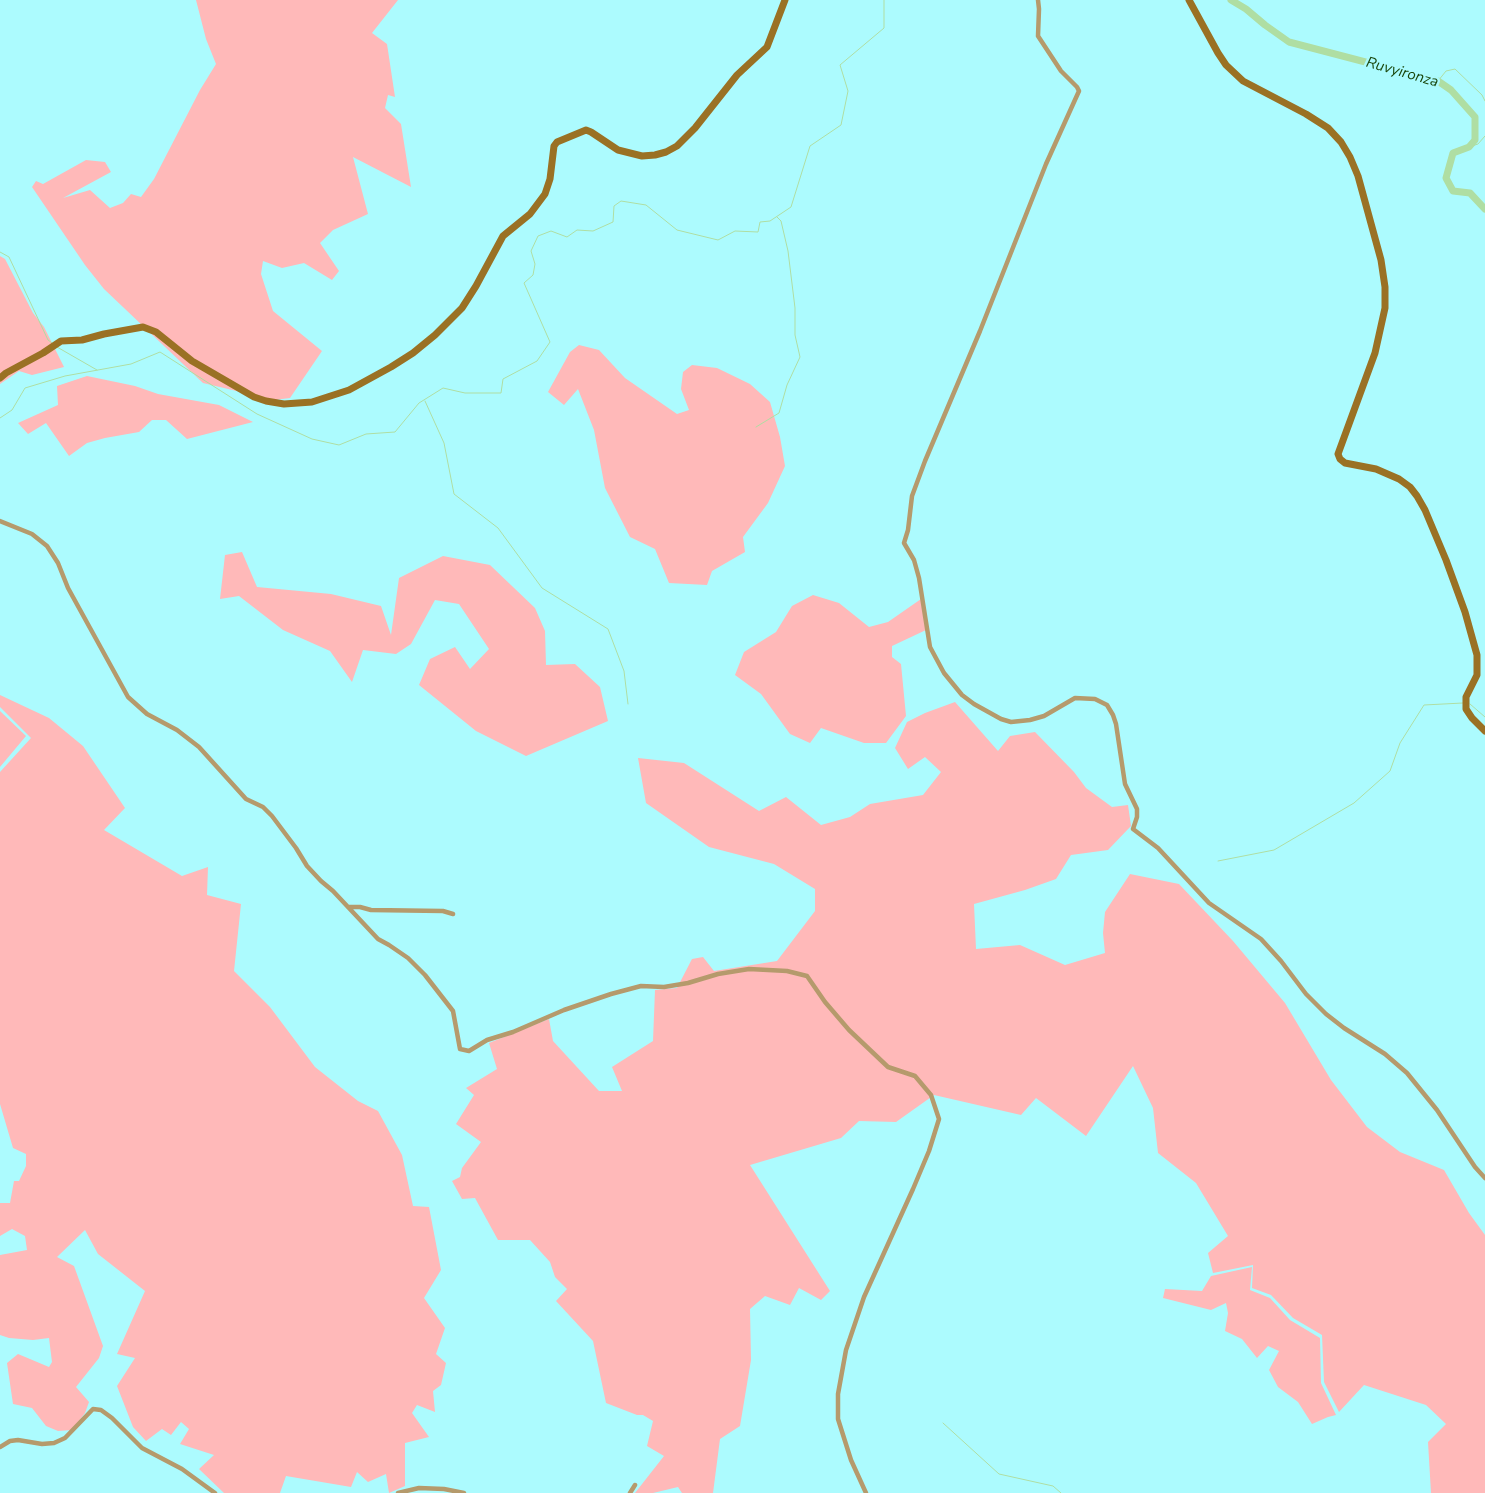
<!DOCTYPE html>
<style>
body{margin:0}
canvas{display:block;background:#acfbfe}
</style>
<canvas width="1485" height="1493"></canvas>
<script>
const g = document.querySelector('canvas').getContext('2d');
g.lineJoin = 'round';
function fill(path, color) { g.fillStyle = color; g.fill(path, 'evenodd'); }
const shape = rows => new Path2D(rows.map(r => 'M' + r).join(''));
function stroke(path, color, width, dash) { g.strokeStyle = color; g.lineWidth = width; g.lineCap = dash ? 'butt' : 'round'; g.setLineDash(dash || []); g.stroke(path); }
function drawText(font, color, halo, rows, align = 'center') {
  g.font = font + ' "Nunito Sans",sans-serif'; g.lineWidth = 5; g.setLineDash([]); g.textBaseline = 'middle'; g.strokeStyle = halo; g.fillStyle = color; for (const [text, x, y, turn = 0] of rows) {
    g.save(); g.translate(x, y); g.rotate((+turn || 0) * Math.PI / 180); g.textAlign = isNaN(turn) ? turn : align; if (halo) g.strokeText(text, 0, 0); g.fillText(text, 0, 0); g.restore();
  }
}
fill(shape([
 [196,0,398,0,372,33,387,44,395,97,388,95,385,108,401,124,411,187,353,157,368,214,333,230,320,243,339,271,332,280,304,263,282,268,263,261,261,274,273,311,322,351,290,398,274,400,203,383,104,289,85,265,32,187,36,181,43,184,86,160,105,162,111,172,63,198,90,190,110,208,123,203,131,194,141,197,154,179,200,90,216,64,206,39],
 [0,256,5,259,33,313,44,327,64,367,32,375,19,371,0,384],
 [579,345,599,350,625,378,677,414,689,410,681,389,683,372,692,365,717,368,750,384,770,402,780,437,785,466,768,503,743,537,745,552,712,571,707,585,669,583,655,549,630,537,605,488,594,430,578,389,564,405,548,392,570,352],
 [87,376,135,386,158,394,219,405,253,422,187,439,166,420,152,420,139,432,105,438,87,443,69,456,46,423,28,434,18,423,58,405,57,386],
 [242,552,257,587,331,594,381,606,391,635,399,578,443,556,490,565,535,608,545,631,546,665,575,664,600,687,608,721,526,756,476,731,419,685,430,659,455,647,470,669,489,649,459,604,435,600,411,644,396,654,363,650,352,682,330,651,283,630,239,596,220,599,225,555],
 [813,595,839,603,869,627,888,622,921,599,926,630,892,646,892,657,901,664,906,716,886,743,864,743,821,728,810,743,790,734,761,694,735,675,744,652,776,632,792,606],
 [0,695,49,718,83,746,125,808,104,830,182,876,208,867,207,895,241,904,234,971,270,1007,315,1067,358,1101,378,1111,402,1155,413,1206,429,1207,441,1270,424,1298,445,1328,436,1354,446,1363,441,1385,433,1391,435,1412,417,1405,412,1413,429,1437,405,1443,405,1486,389,1493,386,1474,368,1482,357,1472,351,1487,286,1476,280,1493,224,1493,199,1469,214,1455,180,1444,189,1429,181,1422,171,1435,162,1429,146,1441,133,1427,117,1386,135,1358,117,1354,145,1291,98,1254,85,1230,57,1257,74,1266,103,1346,99,1358,76,1387,89,1402,85,1413,72,1430,58,1431,46,1426,32,1408,13,1404,7,1363,18,1354,49,1367,52,1362,49,1338,33,1340,9,1338,0,1335,0,1255,27,1250,25,1236,12,1229,0,1236,0,1203,10,1203,14,1181,19,1181,26,1166,26,1154,13,1148,0,1104,0,772,31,738,0,707],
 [955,702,998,751,1010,736,1035,732,1074,772,1086,788,1112,807,1128,805,1131,826,1108,850,1071,855,1056,879,1025,890,974,904,976,949,1020,945,1065,965,1105,953,1103,933,1105,912,1130,874,1179,884,1233,941,1285,1003,1331,1080,1367,1127,1400,1152,1444,1170,1469,1213,1485,1235,1485,1493,1431,1493,1428,1442,1446,1424,1426,1405,1364,1385,1339,1412,1324,1382,1322,1335,1293,1318,1271,1295,1252,1288,1253,1265,1213,1273,1208,1253,1228,1236,1196,1183,1158,1153,1153,1108,1133,1066,1086,1136,1036,1098,1021,1115,934,1095,896,1122,859,1121,841,1138,750,1165,830,1291,821,1300,799,1288,790,1305,765,1296,750,1309,751,1360,740,1426,720,1439,713,1493,682,1493,678,1487,653,1493,635,1493,664,1456,647,1446,653,1421,643,1415,637,1415,606,1403,593,1341,556,1301,567,1289,555,1277,550,1262,530,1240,498,1240,475,1198,462,1199,452,1181,460,1177,462,1168,481,1142,456,1124,474,1095,466,1088,497,1069,489,1043,549,1019,553,1041,599,1091,622,1091,612,1067,653,1041,655,990,677,988,692,959,703,957,714,971,777,961,815,911,815,889,774,864,709,847,646,803,638,758,684,763,759,811,786,797,821,825,850,817,870,804,923,795,941,772,925,757,908,769,895,748,907,722,925,713],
 [0,711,26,736,0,767],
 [1252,1267,1250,1290,1270,1298,1290,1320,1320,1338,1321,1383,1336,1415,1328,1417,1312,1424,1298,1402,1278,1387,1269,1370,1279,1351,1268,1346,1257,1358,1242,1339,1225,1331,1228,1313,1226,1303,1211,1310,1163,1298,1165,1289,1202,1291,1211,1276]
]), '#ffb9b9');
stroke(shape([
 [1438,81,1446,71,1455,69,1482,95,1485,101],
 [1469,147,1478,144,1485,136],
 [0,252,9,257,48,340,52,343],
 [57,347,97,370],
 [425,401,444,443,454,494,498,528,542,588,608,629,624,671,628,704],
 [0,418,12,410,25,388,65,376,131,364,160,352,257,414,312,439,339,445,366,434,395,432,419,403,443,388,465,393,501,393,503,379,537,361,550,342,524,283,533,275,535,264,531,251,538,236,551,231,567,237,577,230,593,231,613,222,614,206,621,201,646,205,677,230,718,240,735,231,758,232,760,222,770,221,791,207,810,146,841,125,848,91,840,65,884,28,884,0],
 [756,427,779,413,787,385,800,357,795,335,795,308,788,251,781,221,777,217],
 [1470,704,1485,717],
 [1218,861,1274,850,1354,803,1390,771,1400,743,1424,705,1463,703],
 [943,1423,999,1474,1053,1486,1061,1493]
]), '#afdea3', 1);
stroke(shape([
 [1231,0,1246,9,1265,25,1289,42,1438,81,1451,90,1475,117,1475,140,1469,147,1453,153,1446,178,1453,191,1470,193,1485,209]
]), '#afdea3', 7);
stroke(shape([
 [1038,0,1039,9,1038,36,1061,71,1077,87,1079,91,1046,164,980,331,925,461,912,496,908,530,904,543,914,560,919,578,930,647,944,673,962,695,974,704,1001,719,1011,722,1030,720,1044,716,1075,698,1095,699,1107,705,1113,715,1116,724,1125,784,1137,809,1137,817,1133,829,1158,848,1209,903,1261,939,1281,961,1306,994,1326,1014,1344,1028,1385,1054,1407,1073,1437,1110,1475,1167,1485,1178],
 [0,521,32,534,47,546,58,563,68,588,128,697,147,714,177,730,199,747,246,799,263,807,272,816,296,848,307,866,321,881,333,891,378,939,389,945,408,958,425,975,453,1011,460,1049,469,1051,487,1040,513,1032,564,1010,611,994,641,986,664,987,688,983,718,974,749,969,787,971,807,976,825,1002,849,1030,888,1067,915,1076,931,1095,939,1119,929,1151,913,1189,864,1297,846,1350,838,1394,838,1419,851,1460,866,1493],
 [348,907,360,907,371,910,443,911,453,914],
 [0,1447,10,1441,18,1440,42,1444,54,1443,65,1438,93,1409,101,1410,112,1418,142,1448,182,1469,215,1493],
 [398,1493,419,1488,444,1489,464,1493],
 [630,1493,635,1485]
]), '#b59a6c', 4.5);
stroke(shape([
 [1189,0,1218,53,1226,65,1243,81,1306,114,1328,128,1341,142,1350,157,1358,176,1381,260,1385,287,1385,308,1375,353,1338,454,1340,459,1345,463,1376,469,1399,479,1410,487,1417,496,1425,510,1446,560,1465,612,1477,655,1477,675,1466,697,1466,709,1472,718,1485,731],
 [0,378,6,373,43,353,61,341,82,340,104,334,143,327,156,332,192,361,254,397,266,401,284,404,312,402,349,390,391,367,413,353,435,335,462,308,476,286,503,236,530,214,545,194,550,179,554,146,557,142,586,130,591,132,618,150,642,156,655,155,666,152,677,146,695,128,737,75,767,47,785,0]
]), '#9a7124', 7);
drawText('italic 15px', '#19460b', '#acfbfe', [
 ["Ruvyironza",1402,73,16]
]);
</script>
